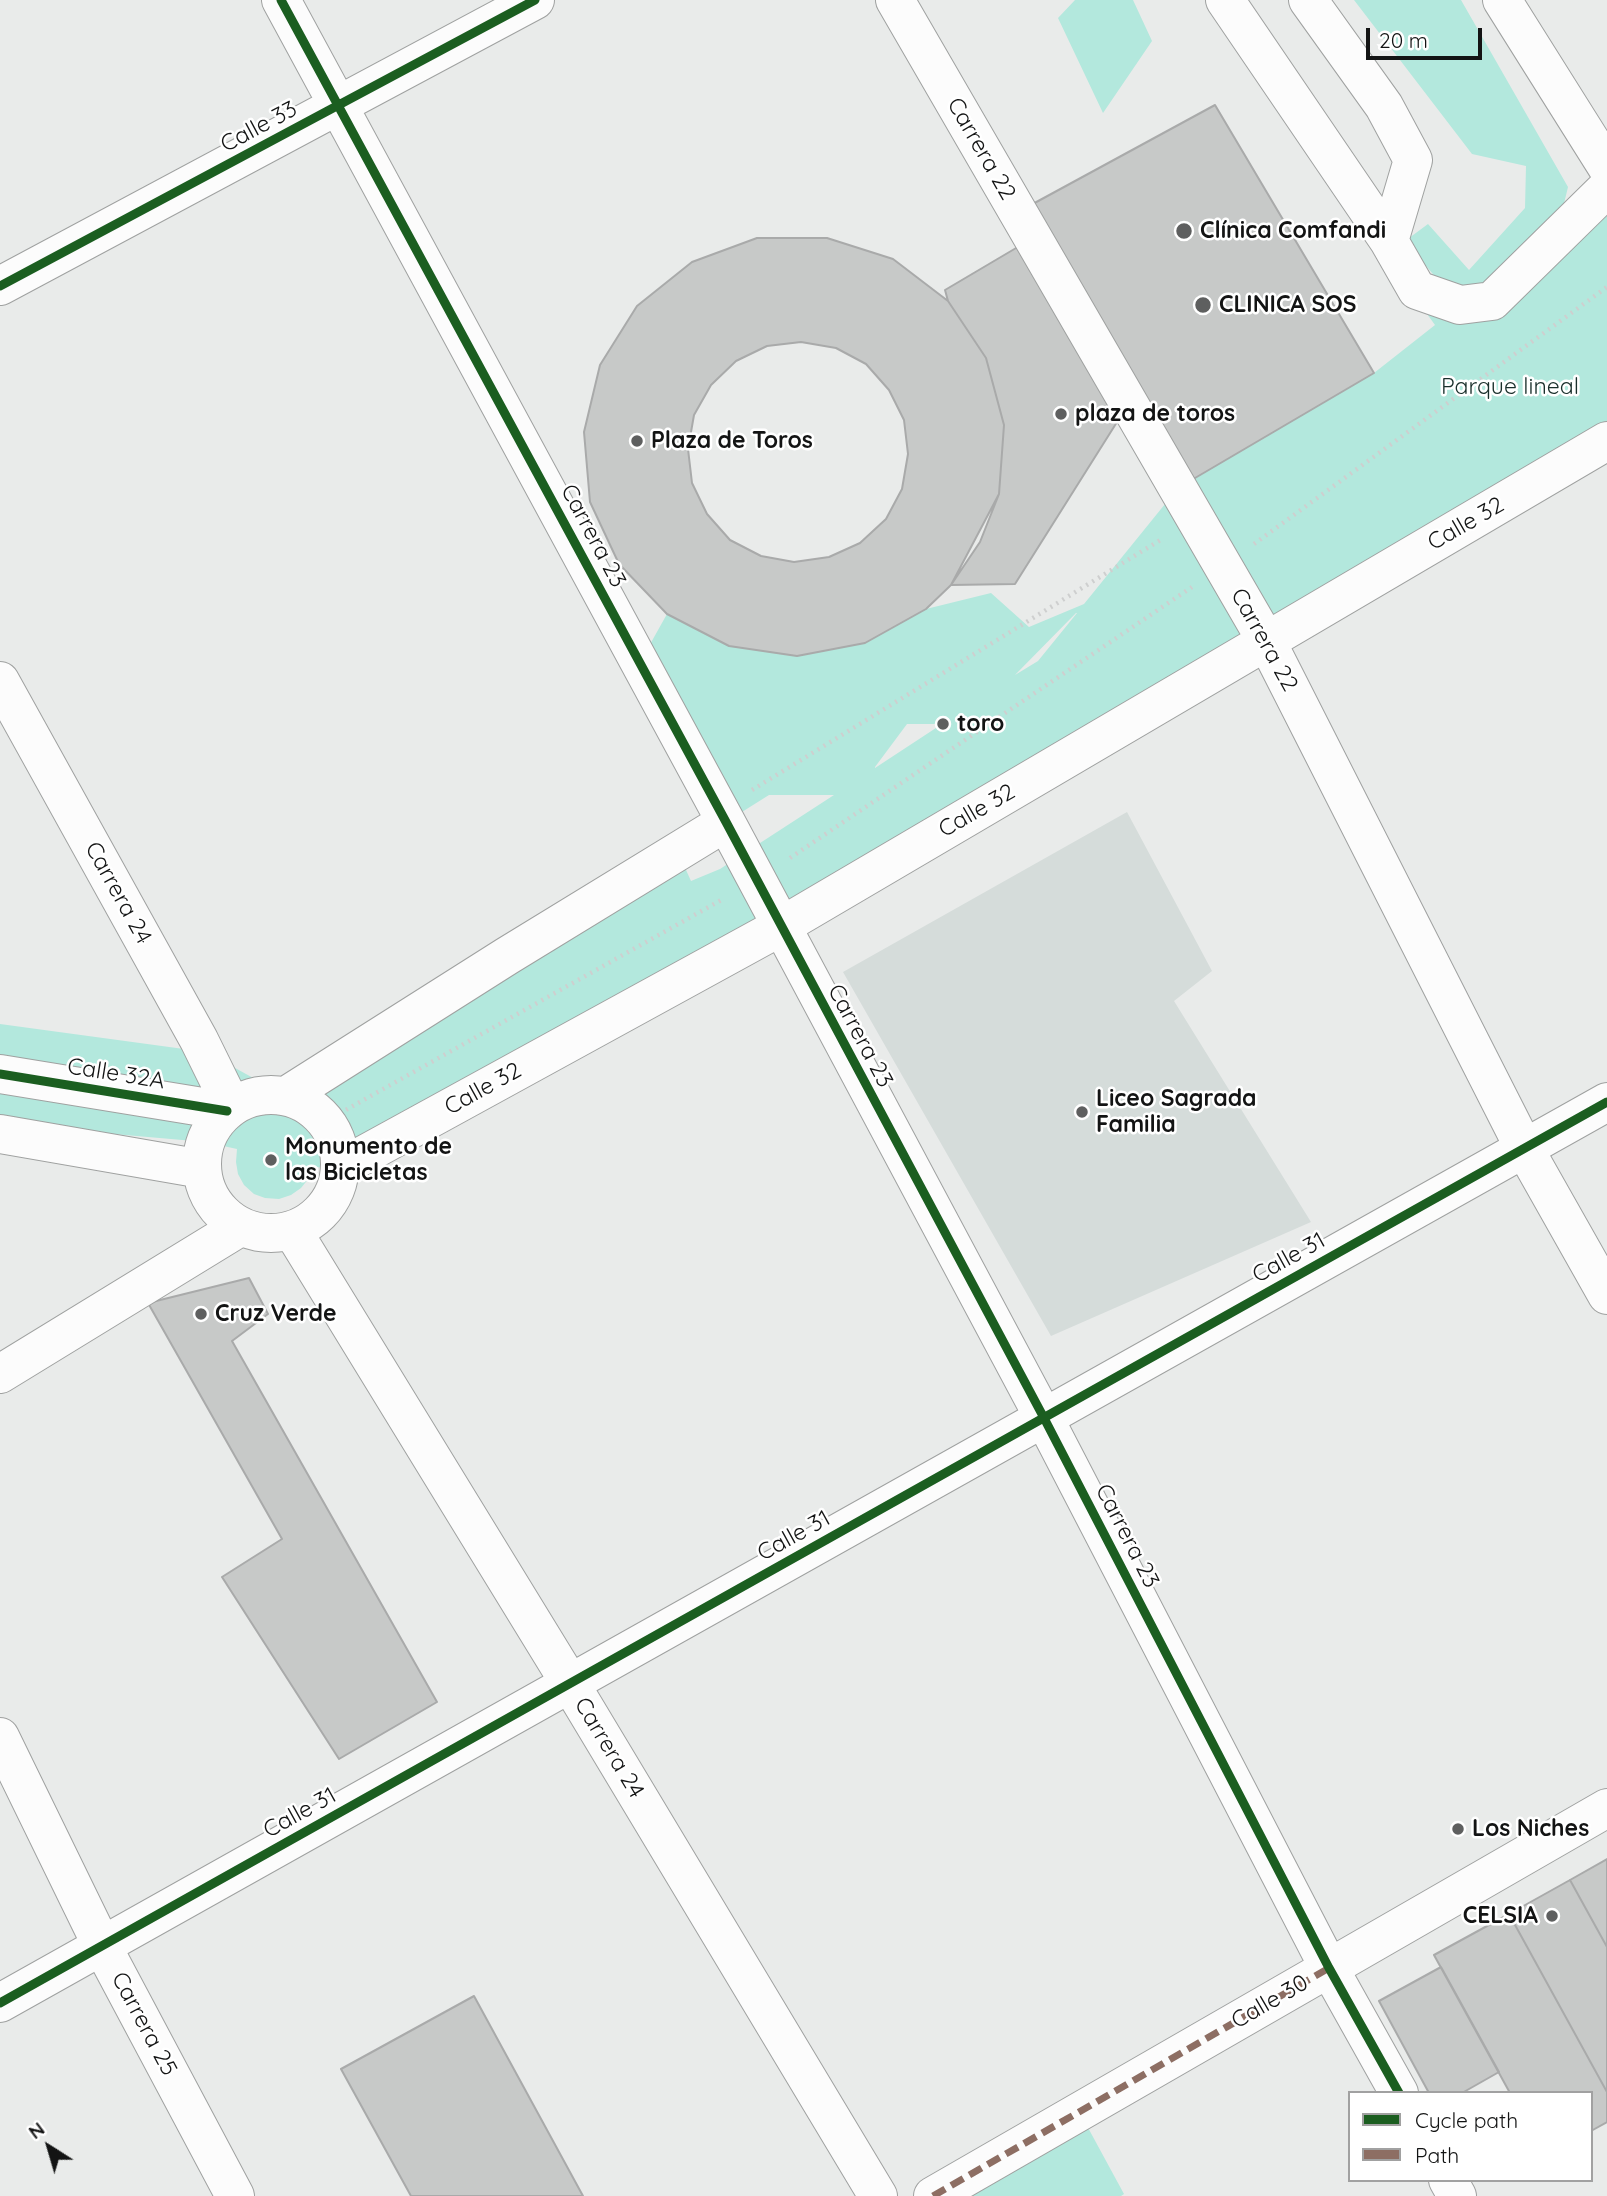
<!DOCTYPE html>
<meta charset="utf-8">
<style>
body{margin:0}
#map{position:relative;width:1607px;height:2196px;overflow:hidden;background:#e9ebea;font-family:Quicksand,sans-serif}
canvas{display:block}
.legend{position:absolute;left:1348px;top:2091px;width:245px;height:91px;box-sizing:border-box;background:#fff;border:2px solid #a1a1a1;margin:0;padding:9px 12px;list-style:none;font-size:21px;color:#131414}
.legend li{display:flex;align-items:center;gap:14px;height:35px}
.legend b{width:35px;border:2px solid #a1a1a1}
.north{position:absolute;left:14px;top:2112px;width:70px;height:70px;-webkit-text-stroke:5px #fff;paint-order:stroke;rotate:323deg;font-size:19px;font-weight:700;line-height:28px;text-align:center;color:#131414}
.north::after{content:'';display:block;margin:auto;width:24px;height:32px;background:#131414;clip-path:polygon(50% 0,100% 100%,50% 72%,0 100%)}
.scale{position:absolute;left:1366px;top:28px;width:116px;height:32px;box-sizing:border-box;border:4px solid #131414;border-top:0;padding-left:9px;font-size:21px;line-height:24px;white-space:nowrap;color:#131414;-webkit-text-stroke:5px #fff;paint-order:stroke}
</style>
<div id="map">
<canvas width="1607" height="2196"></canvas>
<ul class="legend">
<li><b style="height:9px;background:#1b5e20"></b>Cycle path</li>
<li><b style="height:9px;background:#8d6e63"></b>Path</li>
</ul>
<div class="north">N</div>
<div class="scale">20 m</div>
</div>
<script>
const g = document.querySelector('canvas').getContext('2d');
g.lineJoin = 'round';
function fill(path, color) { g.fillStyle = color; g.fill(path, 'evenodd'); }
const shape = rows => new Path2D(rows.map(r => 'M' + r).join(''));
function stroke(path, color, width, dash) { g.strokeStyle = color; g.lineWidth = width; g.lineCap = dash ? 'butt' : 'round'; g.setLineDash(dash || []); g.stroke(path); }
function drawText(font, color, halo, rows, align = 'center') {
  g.font = font + ' Quicksand,sans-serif'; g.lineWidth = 5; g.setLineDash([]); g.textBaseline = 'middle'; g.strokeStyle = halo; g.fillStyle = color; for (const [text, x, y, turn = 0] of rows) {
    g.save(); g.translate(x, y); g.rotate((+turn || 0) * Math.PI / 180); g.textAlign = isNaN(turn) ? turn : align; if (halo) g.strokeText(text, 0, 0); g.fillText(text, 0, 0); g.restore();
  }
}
fill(shape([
 [1127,812,1212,971,1174,1001,1311,1222,1051,1336,843,972]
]), '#d5dcda');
fill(shape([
 [1075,0,1133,0,1152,41,1103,113,1058,18],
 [1354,0,1461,0,1568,187,1559,224,1607,187,1607,441,322,1168,313,1166,309,1178,301,1188,291,1195,279,1199,265,1198,254,1194,244,1185,238,1174,236,1162,237,1149,205,1142,0,1124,0,1024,206,1052,286,1096,682,861,691,881,720,869,834,795,769,795,726,822,639,664,667,614,729,646,797,656,865,643,926,609,991,593,1029,627,1084,604,1178,488,1374,373,1435,325,1422,307,1443,286,1405,241,1428,224,1469,270,1525,208,1526,166,1472,154],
 [1077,613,1038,661,1015,675,1076,613],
 [907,724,942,724,875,768,875,767],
 [1086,2124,1124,2194,1121,2196,957,2196]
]), '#b3e8dd');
const building = shape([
 [1215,105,1374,373,1178,488,1018,212,1215,105],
 [757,238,827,238,893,259,948,301,986,358,1004,425,999,494,980,542,951,585,926,609,865,643,797,656,729,646,667,614,619,564,590,502,584,432,600,365,637,306,692,262,757,238],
 [801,342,836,348,866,364,889,390,904,420,908,454,902,489,886,519,860,543,829,557,794,562,761,556,730,540,707,514,692,483,688,449,694,415,711,385,736,361,767,346,801,342],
 [1033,238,1129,403,1015,584,951,585,999,494,1004,425,986,358,948,301,945,290,1033,238],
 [249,1278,268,1314,232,1341,437,1702,339,1759,222,1577,282,1539,148,1303,249,1278],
 [1607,1859,1607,1947,1570,1880,1607,1859],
 [1570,1880,1607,1947,1607,2092,1509,1914,1570,1880],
 [1509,1914,1607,2092,1607,2122,1591,2131,1591,2093,1510,2093,1434,1955,1509,1914],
 [1441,1967,1499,2072,1462,2093,1429,2093,1379,2001,1441,1967],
 [474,1996,583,2196,411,2196,341,2069,474,1996]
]);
fill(building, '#c7c9c8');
stroke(building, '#a9aaaa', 2);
const minor = shape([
 [281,0,726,822,1044,1418,1329,1968,1399,2093],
 [895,0,1267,642,1524,1148,1607,1295],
 [1225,0,1389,241,1417,290,1460,305,1492,301,1607,188],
 [1308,0,1384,106,1413,160,1389,241],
 [1502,0,1607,167],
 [0,286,535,0],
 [0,681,199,1040,232,1107],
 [0,1074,227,1111],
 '202 1164a69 69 0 1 1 138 0a69 69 0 1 1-138 0Z',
 [286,1096,507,956,726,822],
 [0,1134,202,1169],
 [340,1168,780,927,1607,441],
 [292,1230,571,1685,878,2196],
 [0,1374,240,1227],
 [0,1737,102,1946,235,2196],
 [1448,2180,1457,2196],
 [933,2196,1607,1808]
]);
const major = shape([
 [0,2003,1607,1102]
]);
stroke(minor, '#9fa1a0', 40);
stroke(major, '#9fa1a0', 40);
stroke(shape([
 [1254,544,1607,287],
 [752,790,1162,539],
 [790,858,1192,587],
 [321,1122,326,1121,723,899]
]), '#cecfcf', 4.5, [2, 5]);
stroke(minor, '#fcfcfc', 38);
stroke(major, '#fcfcfc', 38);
stroke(shape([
 [933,2196,1329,1968]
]), '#8d6e63', 7, [14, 7]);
stroke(shape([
 [281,0,726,822,1044,1418,1329,1968,1399,2093],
 [0,286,535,0],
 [0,1074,227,1111],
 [0,2003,1607,1102]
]), '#1b5e20', 9);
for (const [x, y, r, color] of [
 [1184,231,9,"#5e5f5f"],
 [1203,305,9,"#5e5f5f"],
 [1061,414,7,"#5e5f5f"],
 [637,441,7,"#5e5f5f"],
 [943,724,7,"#5e5f5f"],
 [1082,1112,7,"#5e5f5f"],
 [271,1160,7,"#5e5f5f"],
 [201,1314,7,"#5e5f5f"],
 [1458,1829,7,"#5e5f5f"],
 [1552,1916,7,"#5e5f5f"]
]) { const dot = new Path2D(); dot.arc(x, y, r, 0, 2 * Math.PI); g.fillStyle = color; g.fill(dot); stroke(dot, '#fff', 2.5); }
drawText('23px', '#131414', '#fff', [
 ["Calle 33",259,127,-28],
 ["Carrera 22",981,149,60],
 ["Calle 32",1466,524,-30],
 ["Carrera 23",593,536,62],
 ["Carrera 22",1264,640,61],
 ["Calle 32",977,811,-30],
 ["Carrera 24",118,893,61],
 ["Carrera 23",860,1036,62],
 ["Calle 32A",116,1074,9],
 ["Calle 32",483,1089,-29],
 ["Calle 31",1289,1258,-29],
 ["Calle 31",794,1536,-29],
 ["Carrera 23",1127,1536,63],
 ["Carrera 24",609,1748,59],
 ["Calle 31",300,1813,-29],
 ["Calle 30",1270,2002,-30],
 ["Carrera 25",144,2024,62]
]);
drawText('bold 23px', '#131414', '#fff', [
 ["Clínica Comfandi",1200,231],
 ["CLINICA SOS",1219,305],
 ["plaza de toros",1075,414],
 ["Plaza de Toros",651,441],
 ["toro",957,724],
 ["Liceo Sagrada",1096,1099],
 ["Familia",1096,1125],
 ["Monumento de",285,1147],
 ["las Bicicletas",285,1173],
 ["Cruz Verde",215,1314],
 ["Los Niches",1472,1829],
 ["CELSIA",1538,1916,"right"]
], 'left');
drawText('23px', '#192f2b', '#fff', [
 ["Parque lineal",1510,387]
]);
</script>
